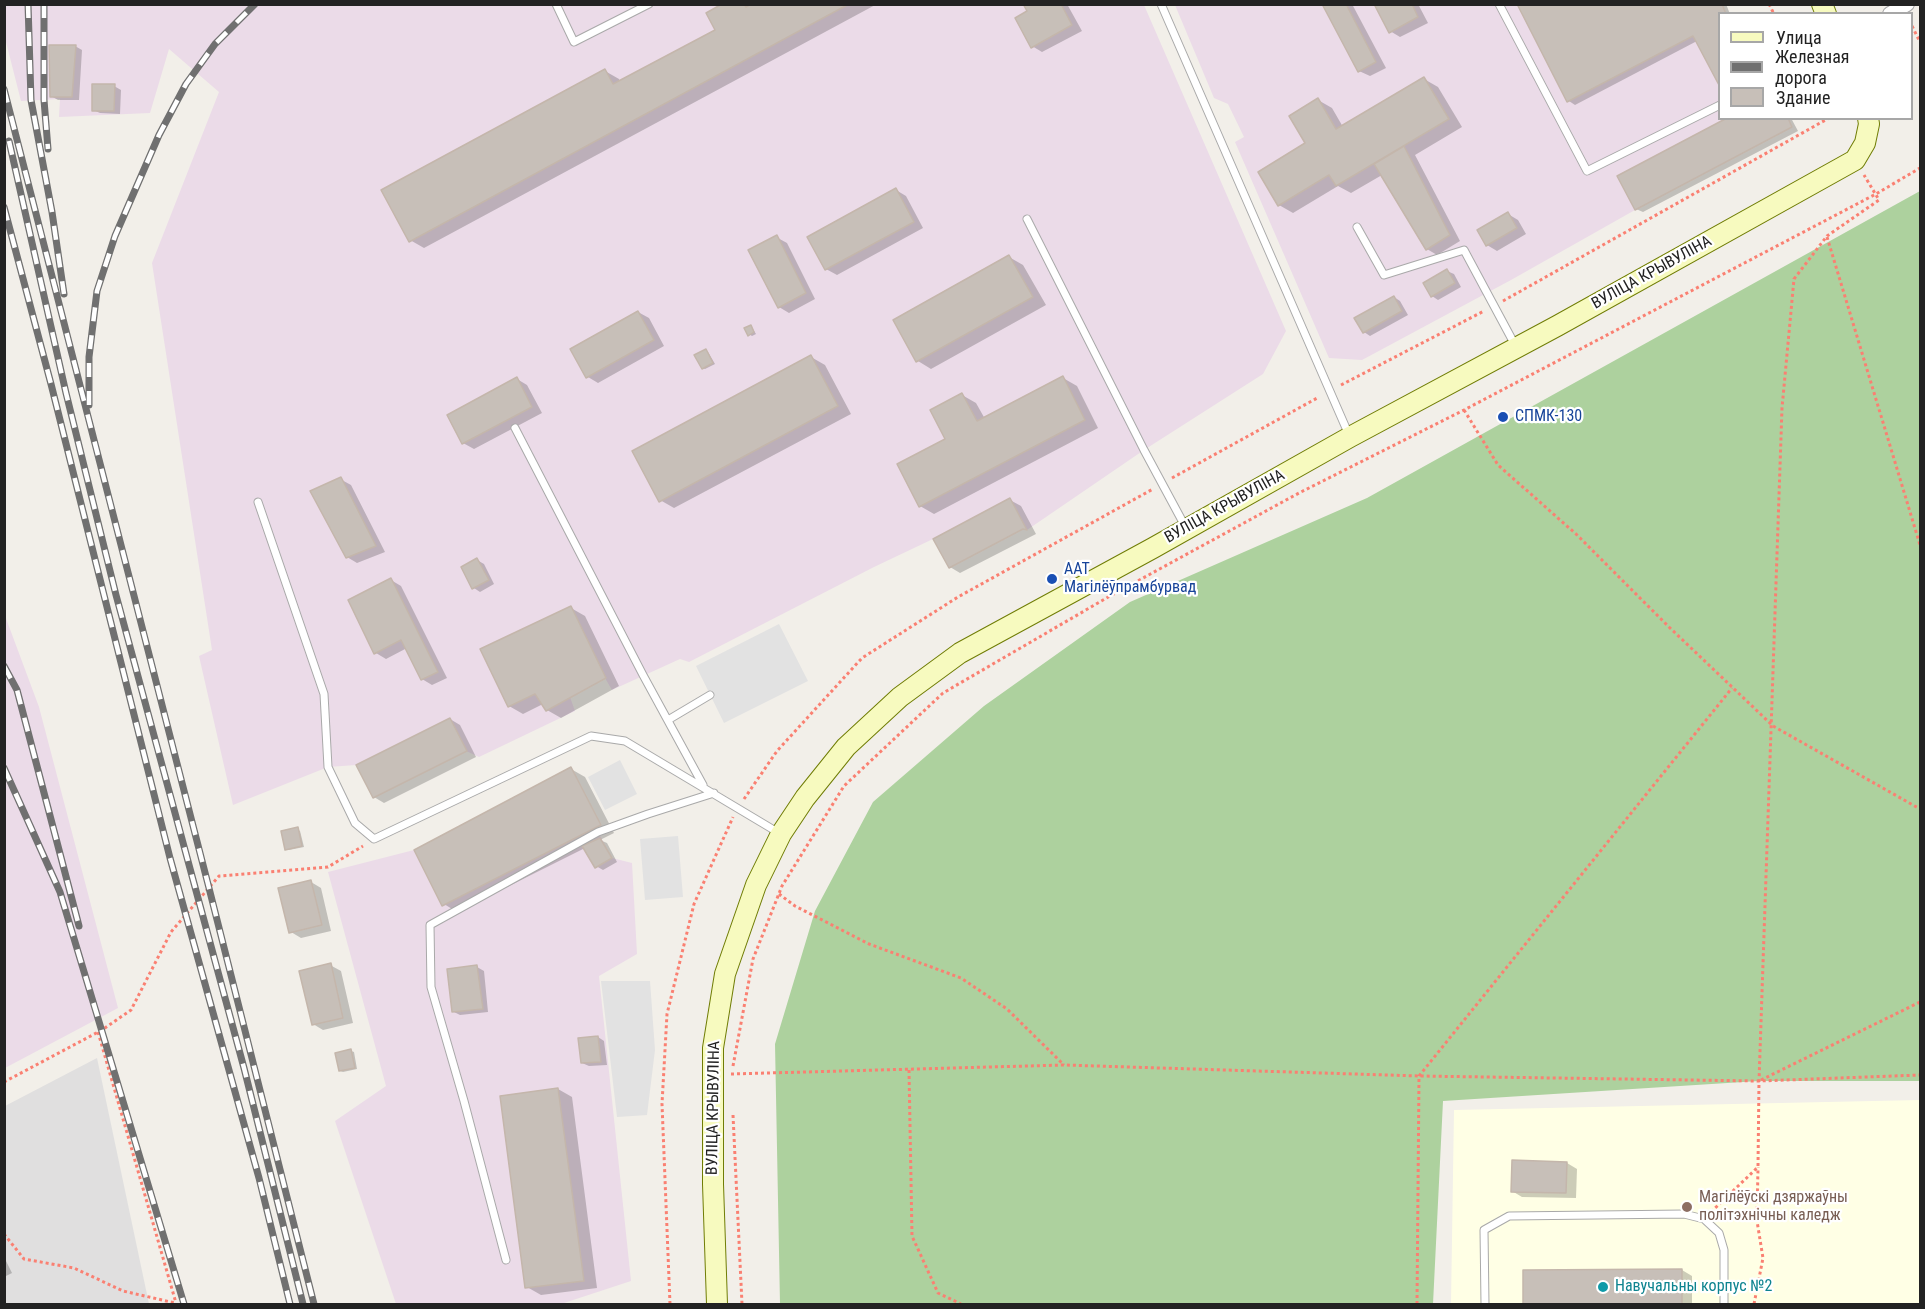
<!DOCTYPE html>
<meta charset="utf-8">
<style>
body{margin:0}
#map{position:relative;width:1925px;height:1309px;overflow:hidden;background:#f2efe9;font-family:"Roboto Condensed",sans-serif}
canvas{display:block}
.frame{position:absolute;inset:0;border:6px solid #222;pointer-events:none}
.legend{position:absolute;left:1718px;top:12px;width:195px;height:108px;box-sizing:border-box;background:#fff;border:2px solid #a7a7a7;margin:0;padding:8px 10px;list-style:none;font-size:18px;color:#222}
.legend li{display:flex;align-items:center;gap:12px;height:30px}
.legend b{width:30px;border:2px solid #a7a7a7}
</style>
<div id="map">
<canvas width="1925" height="1309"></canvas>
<div class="frame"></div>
<ul class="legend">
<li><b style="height:8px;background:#f7fabf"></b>Улица</li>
<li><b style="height:8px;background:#707070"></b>Железная дорога</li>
<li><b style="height:16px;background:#c7bfb8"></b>Здание</li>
</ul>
</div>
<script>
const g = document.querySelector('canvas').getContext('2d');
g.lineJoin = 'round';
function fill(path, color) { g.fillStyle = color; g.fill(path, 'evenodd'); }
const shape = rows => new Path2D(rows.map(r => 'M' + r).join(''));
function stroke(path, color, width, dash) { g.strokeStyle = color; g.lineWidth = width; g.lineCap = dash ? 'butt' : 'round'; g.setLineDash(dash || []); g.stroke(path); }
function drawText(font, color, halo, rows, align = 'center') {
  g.font = font + ' "Roboto Condensed",sans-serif'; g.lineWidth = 4.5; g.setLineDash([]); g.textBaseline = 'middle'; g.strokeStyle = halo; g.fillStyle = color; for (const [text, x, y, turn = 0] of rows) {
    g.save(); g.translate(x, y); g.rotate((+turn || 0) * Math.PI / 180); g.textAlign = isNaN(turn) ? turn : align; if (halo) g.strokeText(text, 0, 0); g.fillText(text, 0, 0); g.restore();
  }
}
fill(shape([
 [97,1058,149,1304,5,1304,5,1106]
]), '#e0dfdf');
fill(shape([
 [4,5,1144,5,1286,331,1263,374,1144,450,1027,530,1023,529,949,568,933,539,874,567,689,662,680,659,612,690,605,678,570,697,575,711,479,757,466,751,373,798,356,765,328,767,233,805,199,656,212,650,152,263,219,92,169,49,150,113,59,117,60,99,21,101,5,38],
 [1175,5,1722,5,1720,14,1720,118,1788,119,1792,127,1635,210,1511,280,1362,360,1329,358,1235,142,1244,137,1228,104,1214,98],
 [4,613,39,707,118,1008,5,1068],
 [571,767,596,828,612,858,632,863,637,954,599,976,631,1281,561,1304,396,1304,335,1121,386,1086,328,872,414,850]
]), '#ebdbe8');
fill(shape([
 [1920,1100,1920,1304,1451,1304,1454,1110]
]), '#ffffe5');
fill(shape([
 [1920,191,1920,1081,1759,1081,1443,1101,1433,1304,780,1304,775,1044,815,911,873,802,984,706,1130,602,1367,498]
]), '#add19e');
fill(shape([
 [779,624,808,681,724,723,696,666],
 [620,760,637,794,605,810,588,777],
 [678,836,683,897,645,900,640,839],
 [601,981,650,981,655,1050,647,1115,617,1117]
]), '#e2e2e2');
fill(shape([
 [726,4,877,4,424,248,410,240,605,71,619,79,620,82,717,30],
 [1025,4,1067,4,1082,31,1042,52,1032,46,1029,12],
 [1324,4,1352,4,1386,68,1370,76,1359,71],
 [1376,4,1418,4,1428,23,1400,37,1390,31],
 [1518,4,1726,4,1730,14,1720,14,1697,41,1575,105,1569,101],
 [75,46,82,50,79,100,58,100,51,96],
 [1424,79,1438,87,1462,127,1415,155,1460,241,1437,255,1427,249,1382,175,1351,193,1338,186,1293,213,1279,205,1307,144,1318,100,1332,108,1343,127],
 [114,86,121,90,120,114,100,113,93,110],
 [1730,118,1791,118,1798,131,1643,212,1636,209],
 [896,190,906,196,923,228,837,275,826,269,809,238],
 [1508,214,1518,220,1526,234,1497,251,1487,245],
 [776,237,787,243,815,299,789,313,779,307],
 [1009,257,1023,265,1046,305,931,369,918,361,895,321],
 [1447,271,1454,274,1461,287,1438,300,1432,296],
 [1394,297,1400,301,1408,315,1370,336,1364,332],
 [638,312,649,318,664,346,598,383,588,377],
 [751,326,756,334,752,336,749,334],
 [705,350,708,352,715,364,705,369,703,368],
 [811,357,825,365,851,414,674,508,660,500],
 [1063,378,1077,386,1098,428,934,514,920,506,962,395,976,403,985,419],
 [517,379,527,385,542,413,474,449,463,443],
 [340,479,351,485,385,552,357,563,347,557],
 [1010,500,1021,506,1036,534,960,573,950,567],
 [477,560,484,564,494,584,480,592,474,588],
 [391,580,401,586,447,678,432,685,422,679,407,648,386,659,376,653],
 [571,608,585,616,619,686,561,718,547,710,543,704,523,714,509,706],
 [450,719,460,725,476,757,384,803,374,797],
 [571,769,585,777,614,833,600,840,607,843,617,862,603,870,596,866,585,848,457,912,444,904],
 [297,829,300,831,304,847,289,850,286,849],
 [311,882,321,888,331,931,301,938,291,932],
 [330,965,341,971,353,1023,323,1030,313,1024],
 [477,967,484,971,488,1012,460,1015,454,1012],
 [598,1037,604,1041,607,1065,589,1066,582,1063],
 [351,1051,354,1052,357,1069,343,1072,340,1071],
 [558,1089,572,1097,597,1288,541,1295,527,1287],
 [1567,1163,1577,1169,1576,1198,1522,1197,1512,1191],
 [4,1257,12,1273,4,1277],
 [1682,1270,1692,1276,1692,1304,1525,1304,1525,1272]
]), '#0003');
const building = shape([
 [722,4,744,4,746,7,751,4,849,4,409,242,381,190,605,69,613,84,715,30,706,13,722,4],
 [1023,4,1061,4,1072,25,1031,48,1015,18,1027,11,1023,4],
 [1322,4,1346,4,1376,62,1358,72,1322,4],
 [1374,4,1412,4,1418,17,1389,33,1374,4],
 [1517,4,1722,4,1726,14,1720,14,1720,87,1693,36,1567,102,1517,4],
 [49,45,76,45,72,97,50,97,49,45],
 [1424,77,1449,119,1336,186,1329,175,1278,206,1258,172,1305,143,1289,116,1318,98,1336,129,1424,77],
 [92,84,115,84,114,111,92,111,92,84],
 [1727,118,1788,118,1792,127,1635,210,1617,176,1727,118],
 [1404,146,1450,235,1426,250,1374,164,1404,146],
 [896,188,914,222,825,270,807,237,896,188],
 [1508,212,1517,228,1486,246,1477,230,1508,212],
 [777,235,806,293,778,308,748,250,777,235],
 [1009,255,1033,297,916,362,893,320,1009,255],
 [1447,269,1455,283,1431,297,1423,283,1447,269],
 [1394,296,1402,311,1363,333,1354,318,1394,296],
 [638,311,654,340,586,378,570,349,638,311],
 [751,325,754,332,748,336,744,328,751,325],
 [706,349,713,363,702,369,694,355,706,349],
 [811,355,838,406,659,502,632,451,811,355],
 [1063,376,1085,420,919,507,897,464,945,439,930,410,962,393,977,421,1063,376],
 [517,377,532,407,462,444,447,415,517,377],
 [341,477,376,546,346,558,310,491,341,477],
 [1010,498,1027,530,1023,529,949,568,933,539,1010,498],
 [477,558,489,580,472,589,461,567,477,558],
 [391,578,438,672,421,680,401,640,374,654,348,600,391,578],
 [571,606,606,678,546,711,535,694,508,707,480,649,571,606],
 [450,718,467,751,373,798,356,765,450,718],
 [571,767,601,825,442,906,414,850,571,767],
 [298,827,302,846,285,850,281,831,298,827],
 [600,838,612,858,595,868,582,846,600,838],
 [311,880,322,925,289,933,278,888,311,880],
 [331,963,343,1018,312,1025,299,971,331,963],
 [477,965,483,1009,452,1012,447,969,477,965],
 [598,1036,601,1062,581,1063,578,1038,598,1036],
 [351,1049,355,1068,339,1071,335,1053,351,1049],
 [558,1088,584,1281,525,1288,500,1096,558,1088],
 [1512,1160,1567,1162,1566,1193,1511,1192,1512,1160],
 [1682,1269,1682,1304,1523,1304,1523,1270,1682,1269]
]);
fill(building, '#c7bfb8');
stroke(building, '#c4b6ab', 1.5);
const lane = shape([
 [556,4,574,42,649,4],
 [1161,4,1349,435],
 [1499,4,1587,171,1720,105],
 [1027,219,1144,450,1186,528],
 [1357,227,1384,275,1464,250,1515,345],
 [515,428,643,675,703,785],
 [258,502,324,694,328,767,355,823,374,839,591,736,625,741,779,833],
 [668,720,710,695],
 [506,1260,464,1101,431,987,430,925,598,832,648,814,714,793],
 [1485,1304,1484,1230,1509,1216,1684,1214,1704,1219,1719,1233,1724,1250,1724,1304]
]);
const street = shape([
 [1890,14,1907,4]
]);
const secondary = shape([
 [1822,4,1826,14],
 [717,1304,713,1184,713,1048,725,974,756,885,781,834,805,798,846,747,900,697,960,653,1153,548,1350,437,1557,326,1855,160,1865,143,1869,124,1868,118]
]);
stroke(lane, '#a9a9a9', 9);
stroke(street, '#a9a9a9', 16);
stroke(secondary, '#707d05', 22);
stroke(shape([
 [1769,4,1774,14],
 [1912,26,1920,42],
 [1827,237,1920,545],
 [1503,301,1829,118],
 [1341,385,1484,311],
 [1464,410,1498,465,1576,534,1669,627,1773,726,1920,809],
 [1172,478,1319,397],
 [744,799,777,751,862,658,958,597,1153,489],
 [779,894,795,906,869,944,961,978,1007,1009,1064,1065],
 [98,1032,176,1303],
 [733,1066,753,959,782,886,844,786,943,693,1110,596,1299,493,1464,410,1876,194,1920,168],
 [909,1070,912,1236,938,1293,961,1304],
 [731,1074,1064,1065,1419,1076,1759,1081,1920,1075],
 [1761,1080,1920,1002],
 [4,1082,102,1030,131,1010,171,932,219,876,328,867,363,846],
 [733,1115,742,1304],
 [1711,1212,1758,1167,1759,1081,1782,408,1794,279,1827,236,1879,200,1864,175],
 [4,1234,24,1259,74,1268,123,1291,175,1303],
 [670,1304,662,1104,667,1014,694,904,733,817],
 [1417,1304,1419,1076,1732,688],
 [1754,1304,1763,1258,1757,1221,1758,1167]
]), '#fa8072', 3, [3, 3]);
stroke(lane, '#fff', 7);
stroke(street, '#fff', 14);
stroke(secondary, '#f7fabf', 20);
const rail = shape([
 [28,4,31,100,52,212,64,294],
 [44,4,44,100,48,149],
 [4,89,209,888,314,1304],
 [9,141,66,393,116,595,244,1068,303,1304],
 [4,207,51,384,170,858,259,1178,290,1304],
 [89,405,89,357,97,291,115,236,159,135,186,84,215,44,255,4],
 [4,666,17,690,79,926],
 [4,768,60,892,184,1304]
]);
stroke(rail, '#707070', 7);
stroke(rail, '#fff', 4.5, [14]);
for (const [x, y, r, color] of [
 [1503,417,6,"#1a4fb4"],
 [1052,579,6,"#1a4fb4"],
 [1687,1207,6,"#8d6e63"],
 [1603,1287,6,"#0f9aa8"]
]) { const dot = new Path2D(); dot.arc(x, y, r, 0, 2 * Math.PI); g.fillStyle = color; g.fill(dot); stroke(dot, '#fff', 2); }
drawText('16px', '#222', '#fff', [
 ["ВУЛІЦА КРЫВУЛІНА",1652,273,-29],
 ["ВУЛІЦА КРЫВУЛІНА",1225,507,-29],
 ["ВУЛІЦА КРЫВУЛІНА",714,1108,-89]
]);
drawText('16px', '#164399', '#fff', [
 ["СПМК-130",1515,417],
 ["ААТ",1064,570],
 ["Магілёўпрамбурвад",1064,588]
], 'left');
drawText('16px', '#785e54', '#fff', [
 ["Магілёўскі дзяржаўны",1699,1198],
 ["політэхнічны каледж",1699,1216]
], 'left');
drawText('16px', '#0d838f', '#fff', [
 ["Навучальны корпус №2",1615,1287]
], 'left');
</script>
